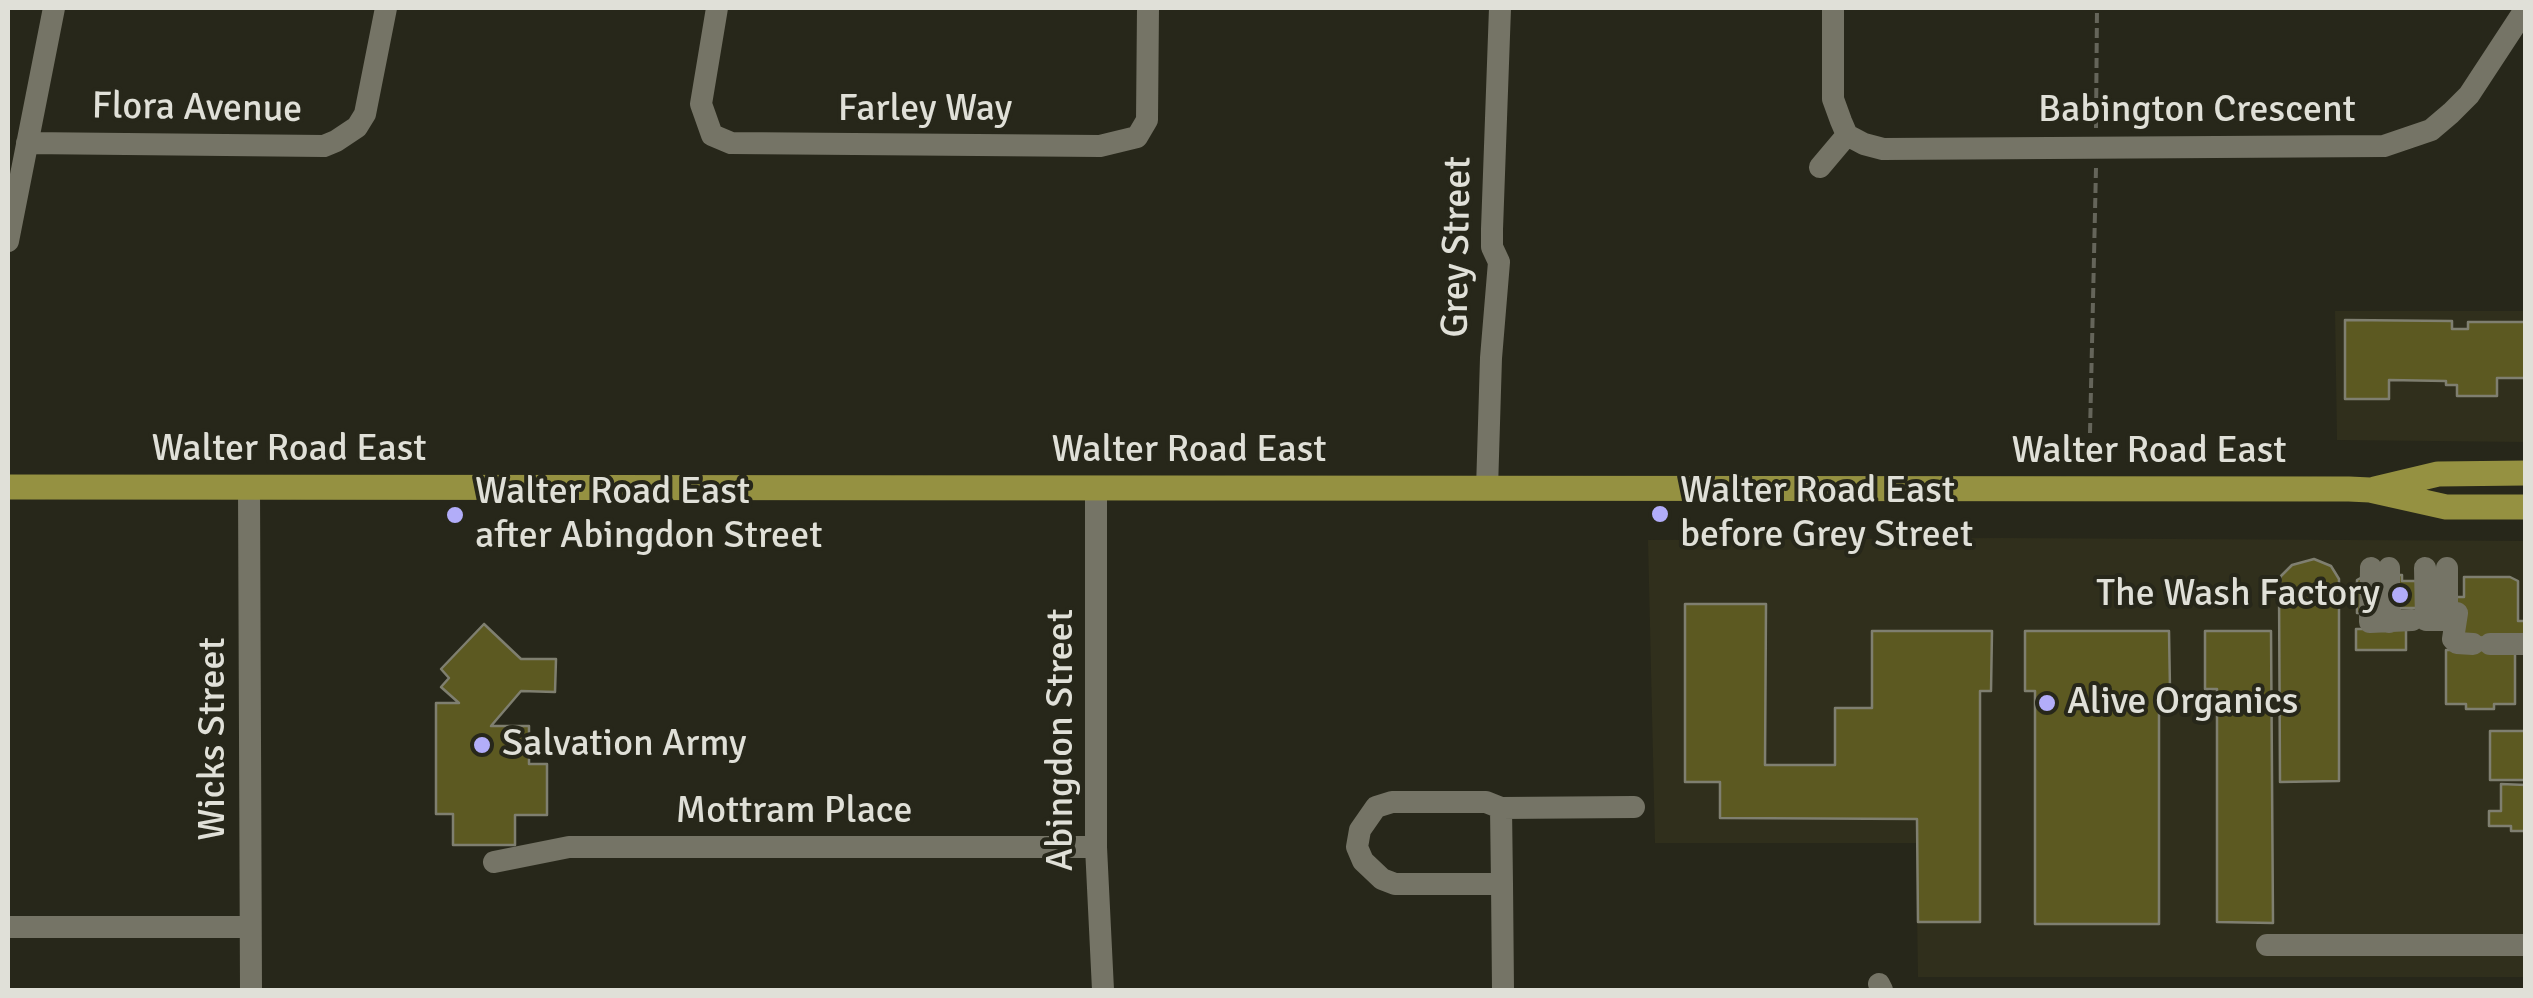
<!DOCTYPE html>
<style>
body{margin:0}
#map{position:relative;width:2533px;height:998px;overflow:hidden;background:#27271a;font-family:Signika,sans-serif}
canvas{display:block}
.frame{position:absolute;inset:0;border:10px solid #e0e0d8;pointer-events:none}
</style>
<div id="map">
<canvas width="2533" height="998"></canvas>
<div class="frame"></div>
</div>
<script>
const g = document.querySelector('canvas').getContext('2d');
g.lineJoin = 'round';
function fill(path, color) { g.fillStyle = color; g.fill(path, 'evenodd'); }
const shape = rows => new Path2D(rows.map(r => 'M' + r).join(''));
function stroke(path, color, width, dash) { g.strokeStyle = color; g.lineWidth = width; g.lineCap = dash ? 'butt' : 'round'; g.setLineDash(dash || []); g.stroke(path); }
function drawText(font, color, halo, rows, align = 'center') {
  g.font = font + ' Signika,sans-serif'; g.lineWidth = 8; g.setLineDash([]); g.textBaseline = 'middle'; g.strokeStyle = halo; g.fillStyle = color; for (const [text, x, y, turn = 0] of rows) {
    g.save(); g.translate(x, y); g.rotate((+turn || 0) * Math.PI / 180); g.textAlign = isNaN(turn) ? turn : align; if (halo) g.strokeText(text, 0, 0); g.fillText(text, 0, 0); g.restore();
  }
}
fill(shape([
 [2335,311,2525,311,2525,442,2337,440],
 [2002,538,2525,541,2525,977,1918,977,1916,843,1655,843,1648,540]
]), '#302f1c');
const building = shape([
 [2345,320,2452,321,2452,329,2468,329,2468,322,2526,322,2526,378,2497,378,2497,396,2457,396,2457,385,2446,385,2446,381,2389,380,2389,399,2345,399,2345,320],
 [2314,559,2331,566,2339,579,2339,781,2280,782,2279,586,2281,576,2292,565,2314,559],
 [2366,575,2402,575,2402,581,2444,581,2444,608,2400,608,2398,614,2357,613,2357,580,2366,575],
 [2464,577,2510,577,2518,581,2518,621,2526,621,2526,639,2462,637,2450,597,2464,597,2464,577],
 [1685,604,1766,604,1765,765,1835,765,1835,708,1872,708,1872,631,1992,631,1991,691,1980,691,1980,922,1918,922,1917,819,1720,818,1720,782,1685,782,1685,604],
 [484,624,521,659,556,659,555,692,521,691,491,726,529,726,529,764,547,764,547,815,515,815,515,845,453,845,453,814,436,814,436,703,459,703,441,687,449,678,441,669,484,624],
 [2356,629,2406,629,2406,650,2356,650,2356,629],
 [2025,631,2169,631,2170,689,2159,689,2159,924,2035,924,2035,691,2025,691,2025,631],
 [2205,631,2271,631,2273,923,2217,922,2217,689,2205,689,2205,631],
 [2446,650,2515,650,2515,704,2494,704,2494,709,2466,709,2466,704,2446,704,2446,650],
 [2490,731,2526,731,2526,780,2490,780,2490,731],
 [2501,784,2526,785,2526,831,2511,831,2511,826,2489,826,2489,811,2501,811,2501,784]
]);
fill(building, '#5c5921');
stroke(building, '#7f7f70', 2.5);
stroke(shape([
 [2096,128,2097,8],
 [2090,433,2096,168]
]), '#65655a', 4, [10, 5]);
stroke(shape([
 [717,8,701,104,712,135,731,143,1100,146,1137,137,1147,120,1148,8],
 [1833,8,1833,99,1841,121,1847,135,1864,144,1883,149,2384,146,2431,130,2451,113,2469,95,2526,8],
 [27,143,324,146,336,141,357,127,365,114,386,8],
 [1820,167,1847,135],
 [8,241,54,8],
 [249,488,251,990],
 [1096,489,1096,847,1103,990],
 [1487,489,1491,358,1499,262,1492,247,1492,229,1500,8],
 [2371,568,2370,622,2412,620],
 [2425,568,2426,620,2447,620,2447,568],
 [2457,613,2453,639,2457,643,2473,644],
 [2389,622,2389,568],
 [2490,644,2526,644],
 [1501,808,1634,807],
 [494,862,569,847,1096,847],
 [1502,884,1395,884,1382,879,1363,861,1357,847,1360,830,1376,807,1392,802,1486,802,1501,808,1502,884,1503,990],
 [8,927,248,927],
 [2267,945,2526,945],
 [1879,984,1882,990]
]), '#757466', 22);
stroke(shape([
 [8,487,2349,489,2370,490,2446,507,2526,507],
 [2375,489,2438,474,2526,473]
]), '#959141', 25);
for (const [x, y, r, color] of [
 [1660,514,10,"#b2adf9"],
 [455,515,10,"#b2adf9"],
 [2400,595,10,"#b2adf9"],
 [2047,703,10,"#b2adf9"],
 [482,745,10,"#b2adf9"]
]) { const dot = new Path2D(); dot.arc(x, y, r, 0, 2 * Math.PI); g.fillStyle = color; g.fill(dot); stroke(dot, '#27271a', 4); }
drawText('38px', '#e0e0d8', '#27271a', [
 ["Flora Avenue",197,109,1],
 ["Farley Way",925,110],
 ["Babington Crescent",2197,111],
 ["Grey Street",1458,247,-89],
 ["Walter Road East",289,450],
 ["Walter Road East",1189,451],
 ["Walter Road East",2149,452],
 ["Wicks Street",214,739,-90],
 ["Abingdon Street",1062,740,-90],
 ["Mottram Place",794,812]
]);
drawText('38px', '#e0e0d8', '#27271a', [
 ["Walter Road East",1680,492],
 ["before Grey Street",1680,536],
 ["Walter Road East",475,493],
 ["after Abingdon Street",475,537],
 ["The Wash Factory",2380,595,"right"],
 ["Alive Organics",2067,703],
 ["Salvation Army",502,745]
], 'left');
</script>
